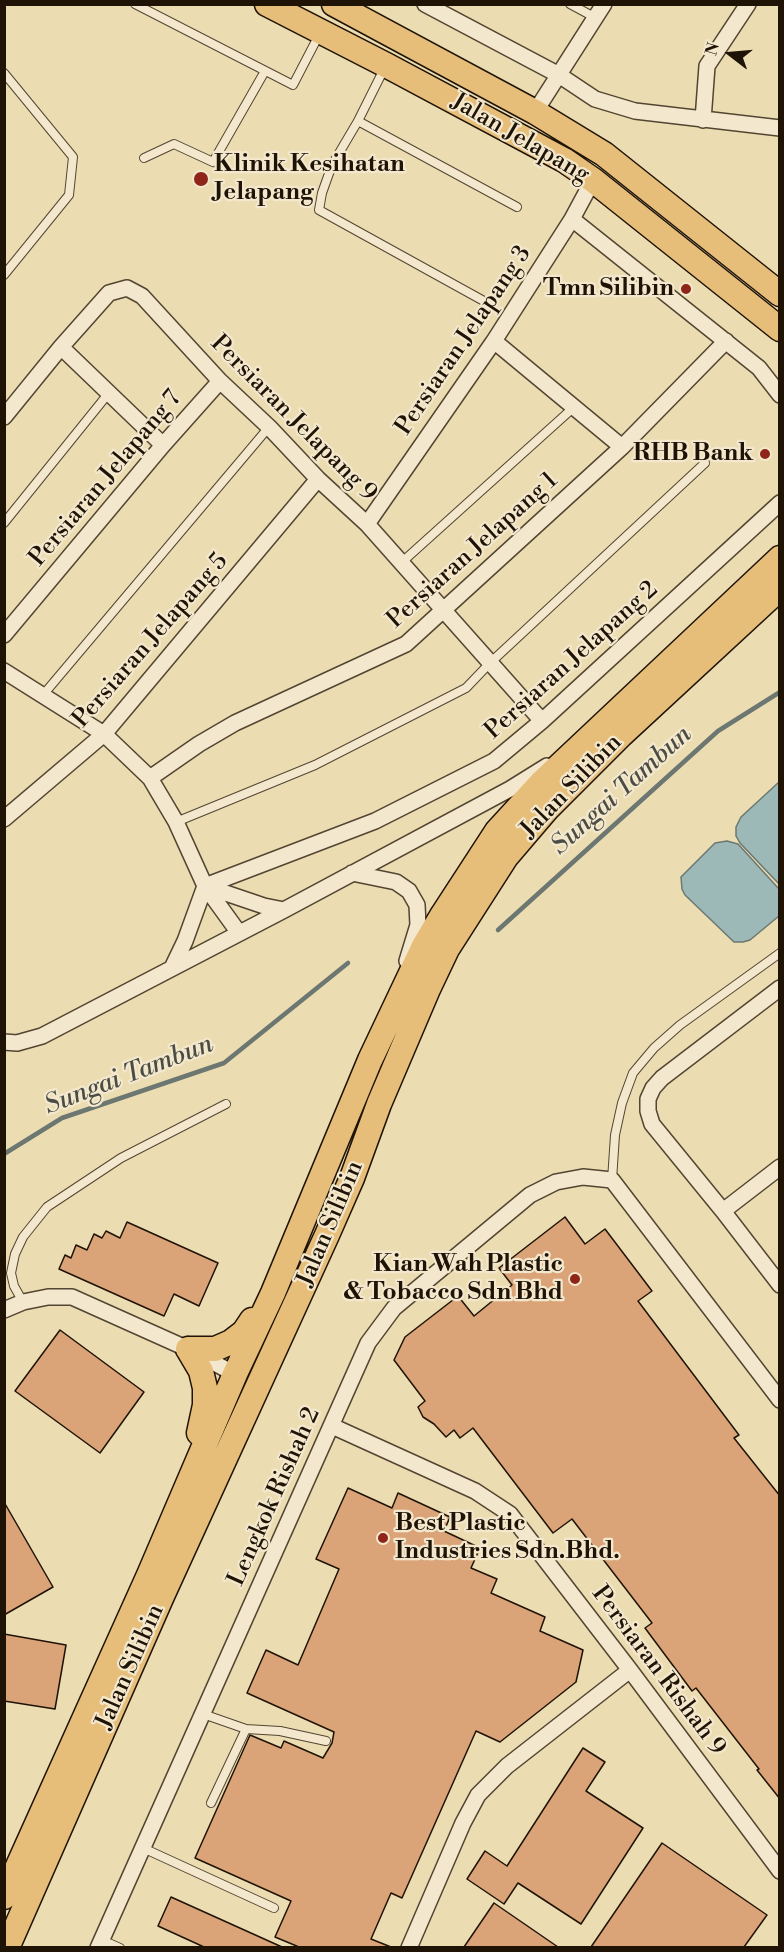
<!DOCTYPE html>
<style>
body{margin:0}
#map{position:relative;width:784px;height:1952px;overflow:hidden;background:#ecdcb2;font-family:"Libre Bodoni",serif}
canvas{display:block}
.frame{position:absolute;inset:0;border:6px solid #1f1306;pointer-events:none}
.north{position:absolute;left:700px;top:24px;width:60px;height:60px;-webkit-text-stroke:4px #f3e8cd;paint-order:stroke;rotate:286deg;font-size:16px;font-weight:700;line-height:24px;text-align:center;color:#1f1306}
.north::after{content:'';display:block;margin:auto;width:21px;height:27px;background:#1f1306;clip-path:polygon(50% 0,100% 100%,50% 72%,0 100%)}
</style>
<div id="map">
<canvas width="784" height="1952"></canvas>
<div class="frame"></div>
<div class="north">N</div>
</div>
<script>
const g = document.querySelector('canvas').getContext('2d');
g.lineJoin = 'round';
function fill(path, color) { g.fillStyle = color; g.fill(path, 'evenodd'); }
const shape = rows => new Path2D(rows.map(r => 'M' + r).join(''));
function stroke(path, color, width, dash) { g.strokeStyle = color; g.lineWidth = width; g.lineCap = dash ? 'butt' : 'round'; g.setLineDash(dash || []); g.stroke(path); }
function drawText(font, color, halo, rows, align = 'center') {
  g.font = font + ' "Libre Bodoni",serif'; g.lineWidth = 4.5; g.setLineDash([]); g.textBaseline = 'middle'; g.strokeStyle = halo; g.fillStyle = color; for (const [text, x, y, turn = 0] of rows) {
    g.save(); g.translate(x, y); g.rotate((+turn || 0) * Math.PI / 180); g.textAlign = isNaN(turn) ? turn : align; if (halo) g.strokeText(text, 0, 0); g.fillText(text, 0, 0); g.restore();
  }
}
const water = shape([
 [779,782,779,884,740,843,736,836,736,827,741,817,779,782],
 [727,841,738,844,779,889,779,916,750,940,743,942,734,942,685,895,682,889,681,877,715,843,727,841]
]);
fill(water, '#9db9b7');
stroke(water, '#6b7770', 1.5);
stroke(shape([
 [498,930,718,731,780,692],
 [4,1154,62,1118,224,1063,348,963]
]), '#6b7770', 4.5);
const building = shape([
 [565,1217,585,1244,605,1229,652,1291,638,1301,739,1435,734,1438,780,1496,780,1799,757,1770,759,1769,696,1688,692,1691,645,1628,652,1623,572,1519,553,1533,473,1428,460,1438,454,1430,446,1437,434,1424,423,1417,418,1407,425,1401,394,1360,405,1337,458,1296,474,1316,512,1285,499,1268,565,1217],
 [127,1222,218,1263,199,1306,174,1294,164,1316,59,1269,65,1255,71,1258,76,1245,87,1250,94,1234,102,1238,106,1231,120,1238,127,1222],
 [60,1330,144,1392,100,1453,15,1391,60,1330],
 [348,1488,392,1508,398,1493,450,1517,444,1531,480,1548,471,1568,497,1579,491,1593,545,1617,540,1631,583,1650,576,1682,500,1742,476,1731,402,1898,391,1893,371,1939,391,1947,299,1947,275,1937,291,1901,195,1858,250,1735,281,1748,284,1741,323,1758,332,1743,334,1732,247,1693,266,1650,298,1665,339,1569,316,1559,348,1488],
 [4,1502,53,1587,4,1615,4,1502],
 [4,1634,66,1645,55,1709,4,1701,4,1634],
 [583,1748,605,1762,586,1791,643,1828,581,1924,518,1883,504,1904,467,1879,485,1851,507,1866,583,1748],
 [662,1843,767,1915,744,1947,591,1947,662,1843],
 [171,1897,282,1947,204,1947,158,1926,171,1897],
 [494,1903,558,1947,464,1947,494,1903]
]);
fill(building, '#daa378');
stroke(building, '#1f1306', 1.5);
const lane = shape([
 [135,4,293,85,320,33],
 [570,4,596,18],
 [384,69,358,121,332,165,322,193,319,210,482,300],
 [4,73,73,157,69,195,4,275],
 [358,121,517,207],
 [144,158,174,144,213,162,265,71],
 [4,523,108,394],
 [401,563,573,408],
 [43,695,269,427],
 [176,822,315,765,466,688,490,663,705,463],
 [612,1180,615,1135,622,1103,633,1073,654,1048,680,1025,780,953],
 [23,1302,14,1286,11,1273,15,1254,23,1237,47,1207,121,1158,226,1104],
 [203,1714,246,1729,280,1731,326,1741],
 [211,1803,246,1729],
 [143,1848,274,1908],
 [102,1940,120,1948]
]);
const street = shape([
 [425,4,559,75,595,99,635,111,780,128],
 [535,112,604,4],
 [703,120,707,66,748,4],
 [572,219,759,368,780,395],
 [494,341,622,447],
 [61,347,163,445],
 [4,417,61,347,109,293,127,288,142,296,220,381,269,427,318,479,367,524,542,721],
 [367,524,494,341,572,219,593,180],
 [4,635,163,445,220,381],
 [4,671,104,734,150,778,176,822,205,886,239,933],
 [150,778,199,744,235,723,406,644,622,447,726,341],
 [4,819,104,734,318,479],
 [352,873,396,882,409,891,417,905,418,925,407,961],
 [205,886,375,821,494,761,542,721,780,503],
 [205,886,264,906,284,910],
 [172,968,185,941,205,886],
 [780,988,662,1078,653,1088,648,1099,648,1111,652,1124,723,1211,780,1285],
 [4,1042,17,1043,42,1036,284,910,510,789,547,766],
 [723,1211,780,1167],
 [4,1310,23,1302,48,1297,72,1297,188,1349,235,1374],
 [332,1426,475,1491,510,1514,630,1670,780,1871],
 [98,1948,368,1343,394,1308,530,1195,556,1182,583,1177,612,1180,780,1400],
 [409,1948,463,1823,478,1795,507,1766,630,1670]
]);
const primary = shape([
 [267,4,386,65,564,160,593,180,780,329],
 [334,4,535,112,604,154,780,294],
 [188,1349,201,1371,205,1388,205,1405,199,1433],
 [188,1349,215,1349,231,1342,244,1332,252,1320],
 [4,1897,149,1575,235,1374,273,1293,370,1060,424,946,443,914,497,831,541,783,780,558],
 [7,1948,162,1596,327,1235,352,1178,379,1104,428,989,447,949,506,857,547,809,621,735,780,588]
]);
stroke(lane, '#524531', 10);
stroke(street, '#524531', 18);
stroke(primary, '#1f1306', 27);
stroke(lane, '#f3e8cd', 8);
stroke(street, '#f3e8cd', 15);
stroke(primary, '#e6be79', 24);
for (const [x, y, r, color] of [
 [201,179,8,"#8f2418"],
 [686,289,6,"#8f2418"],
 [765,454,6,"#8f2418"],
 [575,1279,6,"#8f2418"],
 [383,1538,6,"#8f2418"]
]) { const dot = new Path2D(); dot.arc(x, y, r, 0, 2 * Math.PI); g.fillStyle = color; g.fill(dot); stroke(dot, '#f3e8cd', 2); }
drawText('24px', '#1f1306', '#f3e8cd', [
 ["Jalan Jelapang",520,139,30],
 ["Persiaran Jelapang 3",464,341,-56],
 ["Persiaran Jelapang 9",293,419,45],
 ["Persiaran Jelapang 7",106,479,-50],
 ["Persiaran Jelapang 1",473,551,-42],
 ["Persiaran Jelapang 5",151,641,-49],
 ["Persiaran Jelapang 2",572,661,-42],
 ["Jalan Silibin",572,787,-46],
 ["Jalan Silibin",331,1224,-67],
 ["Lengkok Rishah 2",275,1497,-66],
 ["Jalan Silibin",131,1667,-66],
 ["Persiaran Rishah 9",658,1671,53]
]);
drawText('bold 24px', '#1f1306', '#f3e8cd', [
 ["Klinik Kesihatan",214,165,"left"],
 ["Jelapang",214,193,"left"],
 ["Tmn Silibin",674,289],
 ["RHB Bank",753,454],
 ["Kian Wah Plastic",563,1265],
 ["& Tobacco Sdn Bhd",563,1293],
 ["Best Plastic",395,1524,"left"],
 ["Industries Sdn.Bhd.",395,1552,"left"]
], 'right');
drawText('italic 26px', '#4b4d44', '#f3e8cd', [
 ["Sungai Tambun",622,791,-42],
 ["Sungai Tambun",129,1076,-21]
]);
</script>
